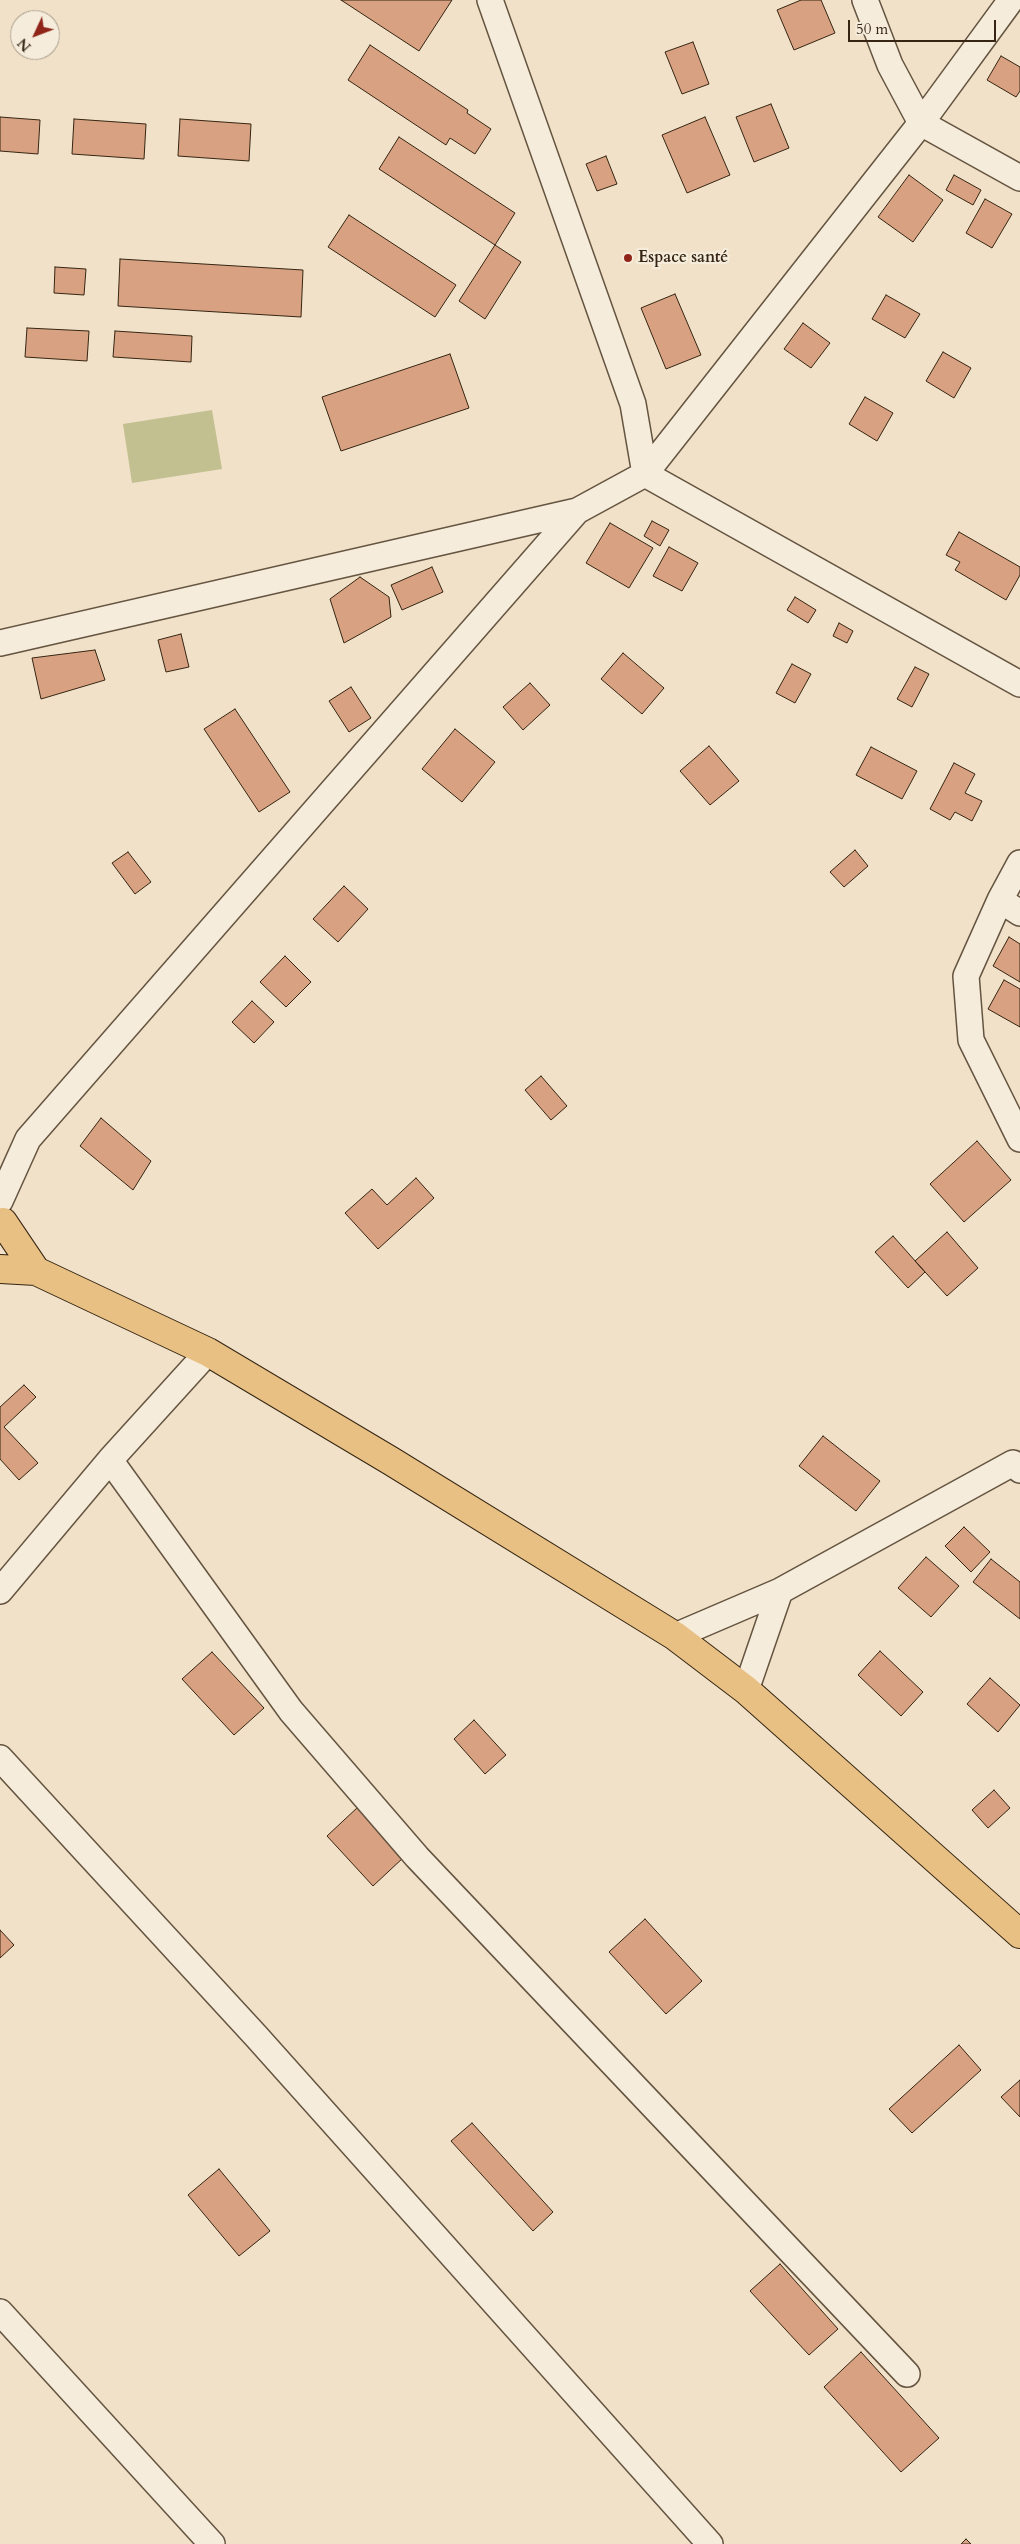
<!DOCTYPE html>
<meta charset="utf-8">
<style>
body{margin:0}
#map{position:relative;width:1020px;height:2544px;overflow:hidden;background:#f0e1c8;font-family:Cardo,serif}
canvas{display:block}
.north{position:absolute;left:10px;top:10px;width:50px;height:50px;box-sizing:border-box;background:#f5ecdb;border:1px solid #a89c8b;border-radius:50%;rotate:227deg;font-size:14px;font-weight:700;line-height:20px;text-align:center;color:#352512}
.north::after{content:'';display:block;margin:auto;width:18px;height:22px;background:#8f2418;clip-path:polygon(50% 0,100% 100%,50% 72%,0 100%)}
.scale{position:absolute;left:848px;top:20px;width:148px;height:22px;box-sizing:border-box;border:2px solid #352512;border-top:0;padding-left:6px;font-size:15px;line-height:18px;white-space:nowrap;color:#352512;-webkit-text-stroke:4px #f5ecdb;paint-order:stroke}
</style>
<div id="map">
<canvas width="1020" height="2544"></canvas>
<div class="north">N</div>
<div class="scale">50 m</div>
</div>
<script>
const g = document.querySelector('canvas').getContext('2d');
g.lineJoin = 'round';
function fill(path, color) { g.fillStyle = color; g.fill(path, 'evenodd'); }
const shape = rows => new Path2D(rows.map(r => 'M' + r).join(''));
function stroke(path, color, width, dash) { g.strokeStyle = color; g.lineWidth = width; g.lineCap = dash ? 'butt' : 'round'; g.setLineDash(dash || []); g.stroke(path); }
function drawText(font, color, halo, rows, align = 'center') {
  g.font = font + ' Cardo,serif'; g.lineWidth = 4.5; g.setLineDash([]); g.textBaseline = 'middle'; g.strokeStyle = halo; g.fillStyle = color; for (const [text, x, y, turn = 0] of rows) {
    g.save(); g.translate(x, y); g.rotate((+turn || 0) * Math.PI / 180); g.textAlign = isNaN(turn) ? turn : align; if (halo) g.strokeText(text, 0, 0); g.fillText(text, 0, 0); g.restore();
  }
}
fill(shape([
 [212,410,222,469,132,483,123,424]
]), '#c2c090');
const building = shape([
 [341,0,452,0,419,51,341,0],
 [801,0,821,0,835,33,794,50,777,10,801,0],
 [693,42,709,84,682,94,665,52,693,42],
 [370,45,468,110,467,113,491,129,475,154,450,138,446,145,348,80,370,45],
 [1001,56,1020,67,1020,91,1016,97,987,80,1001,56],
 [771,104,789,148,754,162,736,117,771,104],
 [0,117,40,120,38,154,0,151,0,117],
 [705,117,730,175,687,193,662,135,705,117],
 [74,119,146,124,144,159,72,154,74,119],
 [180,119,251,124,249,161,178,156,180,119],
 [399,137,515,213,495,245,379,169,399,137],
 [606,156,617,184,597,191,586,164,606,156],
 [909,175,943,200,913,242,878,217,909,175],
 [954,175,981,190,973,205,946,190,954,175],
 [985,199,1012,214,992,248,966,233,985,199],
 [349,215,456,285,435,317,328,247,349,215],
 [495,245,521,262,485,319,459,301,495,245],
 [120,259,303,270,301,317,118,306,120,259],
 [55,267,86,269,84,295,54,293,55,267],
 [675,294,701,355,666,369,641,308,675,294],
 [886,295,920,314,905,338,872,319,886,295],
 [803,323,830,343,811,368,784,349,803,323],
 [27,328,89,331,87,361,25,357,27,328],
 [115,331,192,336,191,362,113,357,115,331],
 [943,352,971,368,954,398,926,381,943,352],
 [450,354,469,408,341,451,322,397,450,354],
 [865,397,893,413,877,441,849,424,865,397],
 [652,521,669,530,660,546,644,536,652,521],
 [610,523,653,548,629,588,586,563,610,523],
 [959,532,1020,567,1020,575,1006,600,955,570,960,562,946,555,959,532],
 [669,547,698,563,682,591,653,576,669,547],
 [432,567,443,592,402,610,391,585,432,567],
 [360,577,389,597,391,617,344,643,330,599,360,577],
 [795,597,816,610,808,623,787,610,795,597],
 [839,623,853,631,847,643,833,636,839,623],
 [181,634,189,667,166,672,158,640,181,634],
 [95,650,105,680,41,699,32,658,95,650],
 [623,653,664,688,642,714,601,679,623,653],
 [792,664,811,674,795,703,776,693,792,664],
 [915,667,929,674,912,707,897,699,915,667],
 [530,683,550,705,523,730,503,707,530,683],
 [351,687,371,718,349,732,329,701,351,687],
 [235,709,290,792,259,812,204,729,235,709],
 [455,729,495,762,462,802,422,769,455,729],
 [709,746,739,781,710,805,680,771,709,746],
 [871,747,917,771,902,799,856,775,871,747],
 [954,763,975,774,965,793,982,801,972,821,955,812,950,820,930,809,954,763],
 [855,850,868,866,844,887,830,872,855,850],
 [128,852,151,882,135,894,112,863,128,852],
 [344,886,368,909,338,942,313,919,344,886],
 [1009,937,1020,944,1020,982,993,966,1009,937],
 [285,956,311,982,286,1007,260,982,285,956],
 [1004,980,1020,989,1020,1027,988,1009,1004,980],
 [252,1001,274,1022,254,1043,232,1022,252,1001],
 [541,1076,567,1106,551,1120,525,1090,541,1076],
 [101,1118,151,1161,133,1190,80,1146,101,1118],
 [977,1141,1011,1180,964,1222,930,1184,977,1141],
 [416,1178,434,1198,378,1249,345,1213,372,1189,387,1205,416,1178],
 [947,1232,978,1268,947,1296,915,1261,947,1232],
 [893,1236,925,1272,908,1288,875,1252,893,1236],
 [24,1385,36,1397,4,1427,38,1463,19,1480,0,1459,0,1407,24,1385],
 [823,1436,880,1481,856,1511,799,1466,823,1436],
 [964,1527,990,1552,971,1572,945,1546,964,1527],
 [926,1557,959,1586,931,1617,898,1588,926,1557],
 [991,1559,1020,1582,1020,1619,973,1582,991,1559],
 [880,1651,923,1692,901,1716,858,1675,880,1651],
 [212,1652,264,1708,234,1735,182,1679,212,1652],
 [990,1678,1020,1705,998,1732,967,1704,990,1678],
 [474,1720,506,1755,485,1774,454,1739,474,1720],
 [994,1790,1010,1808,988,1828,972,1810,994,1790],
 [358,1807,404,1857,373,1886,327,1836,358,1807],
 [645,1919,702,1981,666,2014,609,1952,645,1919],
 [0,1930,14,1945,0,1958,0,1930],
 [959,2045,981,2070,912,2133,889,2109,959,2045],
 [1020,2080,1020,2117,1001,2097,1020,2080],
 [472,2123,553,2212,533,2231,451,2141,472,2123],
 [219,2169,270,2231,239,2256,188,2195,219,2169],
 [780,2264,838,2329,809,2355,750,2291,780,2264],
 [861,2352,939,2438,901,2472,824,2387,861,2352],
 [966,2539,971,2544,961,2544,966,2539]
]);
fill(building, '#d8a181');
stroke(building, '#352512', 1);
const minor = shape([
 [865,0,890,65,921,123,1020,178],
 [1011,0,921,123,645,474,1020,684],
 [0,643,577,511],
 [1020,863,1000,900,966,976,971,1040,1020,1139],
 [1000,900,1020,913],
 [0,1201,28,1139,577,511,645,474,633,404,490,0],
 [110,1460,291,1711,417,1857,907,2374],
 [0,1591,110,1460,208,1352],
 [675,1636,780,1591,1013,1463,1020,1470],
 [746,1690,780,1591],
 [0,1758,256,2036,710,2544],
 [0,2312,212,2544]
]);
const major = shape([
 [3,1222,36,1271],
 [0,1269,36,1271,208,1352,391,1461,675,1636,746,1690,1020,1934]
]);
stroke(minor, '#645440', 28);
stroke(major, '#352512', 30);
stroke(minor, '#f5ecdb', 25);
stroke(major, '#e8c084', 28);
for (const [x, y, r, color] of [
 [628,258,5,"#8f2418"]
]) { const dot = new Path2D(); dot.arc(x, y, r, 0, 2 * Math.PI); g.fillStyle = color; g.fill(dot); stroke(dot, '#f5ecdb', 2); }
drawText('bold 16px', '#352512', '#f5ecdb', [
 ["Espace santé",638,258]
], 'left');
</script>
